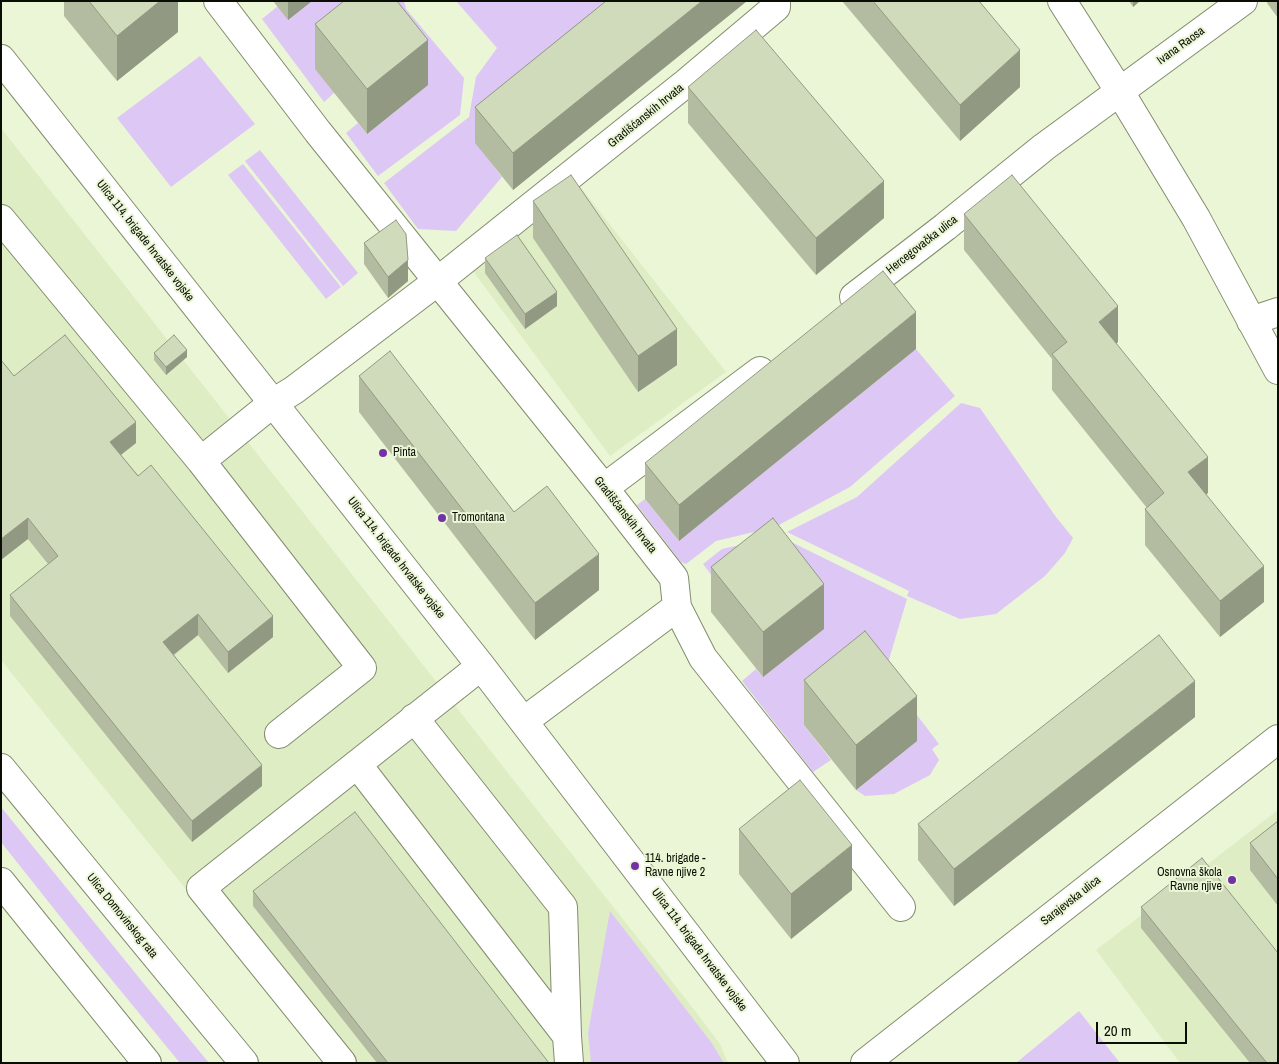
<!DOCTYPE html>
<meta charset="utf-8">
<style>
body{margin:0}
#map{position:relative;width:1279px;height:1064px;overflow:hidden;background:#eaf6d5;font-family:"Archivo Narrow",sans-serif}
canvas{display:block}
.frame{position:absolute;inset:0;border:2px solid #0a0d04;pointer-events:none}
.scale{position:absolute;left:1096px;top:1022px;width:91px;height:22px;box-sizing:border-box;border:2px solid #0a0d04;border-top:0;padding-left:6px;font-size:15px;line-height:18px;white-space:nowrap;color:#0a0d04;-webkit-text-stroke:4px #eaf6d5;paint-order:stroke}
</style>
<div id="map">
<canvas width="1279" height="1064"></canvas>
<div class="frame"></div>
<div class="scale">20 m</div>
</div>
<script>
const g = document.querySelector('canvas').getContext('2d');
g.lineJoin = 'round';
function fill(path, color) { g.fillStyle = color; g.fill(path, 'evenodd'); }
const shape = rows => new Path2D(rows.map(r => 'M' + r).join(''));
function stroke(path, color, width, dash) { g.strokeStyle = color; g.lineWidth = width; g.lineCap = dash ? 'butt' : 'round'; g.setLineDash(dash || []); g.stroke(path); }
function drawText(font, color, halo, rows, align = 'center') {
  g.font = font + ' "Archivo Narrow",sans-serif'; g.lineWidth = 4; g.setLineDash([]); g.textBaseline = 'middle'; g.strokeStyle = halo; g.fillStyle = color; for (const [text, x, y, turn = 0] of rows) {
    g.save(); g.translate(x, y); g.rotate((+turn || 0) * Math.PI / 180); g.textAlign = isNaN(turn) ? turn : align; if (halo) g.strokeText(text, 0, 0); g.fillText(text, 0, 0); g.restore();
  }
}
fill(shape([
 [1,128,692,1007,720,1044,728,1063,326,1063,1,660],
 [578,184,726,372,610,456,470,267],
 [1278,810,1278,1063,1180,1063,1096,950]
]), '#dfedc5');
fill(shape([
 [311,1,404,1,406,9,464,78,460,115,378,176,346,133,358,123,367,134,428,85,334,93,324,102,262,19,278,6],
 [456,1,651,1,476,143,502,177,456,231,418,229,384,183,469,117,476,77,497,48],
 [200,56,255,124,171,187,117,118],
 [260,150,358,273,343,286,245,161],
 [243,164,341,287,326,299,228,175],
 [916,349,955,396,850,487,775,527,716,541,686,564,681,562,637,505,645,499,679,541],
 [961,403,980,408,1056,517,1073,538,1065,553,1045,576,996,614,960,619,907,596,909,591,787,532,857,497],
 [779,536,907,599,885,673,939,744,932,749,939,760,930,775,894,794,865,796,856,790,917,741,804,725,831,760,813,772,742,681,756,669,763,677,824,629,729,598,703,564,722,549],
 [1,807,149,990,209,1063,180,1063,70,929,1,842],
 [610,911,711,1042,724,1063,591,1063,588,1033],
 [1079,1011,1120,1063,1016,1063]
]), '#ddc8f5');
const minor = shape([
 [218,1,318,132,604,488,674,578,677,607,703,658,901,907],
 [1062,1,1120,92,1196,218,1278,370],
 [1,59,481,666,785,1063],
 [1,219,201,461,362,668,279,734],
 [854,297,945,227,1044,147,1243,1],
 [1251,321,1278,312],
 [201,461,273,403,294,390,438,281,686,83,776,7,776,1],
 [604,488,760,371],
 [414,718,563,907,567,1036,569,1063],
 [524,721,677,607],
 [357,764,567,1036],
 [342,1063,201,888,481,666],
 [865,1063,1278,739]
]);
const major = shape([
 [1,768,244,1063],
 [1,882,147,1063]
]);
stroke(minor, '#828c6e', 30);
stroke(major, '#828c6e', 30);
stroke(minor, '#fff', 28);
stroke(major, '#fff', 28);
fill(shape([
 [64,1,178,1,178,32,117,81,64,16],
 [273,1,312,1,288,20],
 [606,1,747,1,513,190,475,143,475,107],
 [842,1,979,1,1020,87,960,141],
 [1129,1,1140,1,1133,7],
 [1267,1,1278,1,1278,18,1267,3],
 [315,24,428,85,367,134,315,69],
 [688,87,884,218,816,275,688,123],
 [533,201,677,365,638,392,533,238],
 [964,214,1118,342,1116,344,1208,493,1206,494,1264,602,1220,637,1145,545,1145,509,1147,508,1052,390,1052,359,964,250],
 [364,243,408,281,388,298,364,264],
 [485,258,557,306,525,329,485,273],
 [916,349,679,541,645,499,645,463],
 [154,353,187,357,166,375,154,360],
 [14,376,136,443,121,455,273,637,228,673,198,635,174,655,262,786,192,842,10,616,10,595,48,564,28,539],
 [359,376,514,512,599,590,535,640,359,412],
 [711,567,824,629,763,677,711,612],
 [804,680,917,741,856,790,804,725],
 [1195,717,954,906,918,860,918,824],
 [1278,821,1278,906,1250,870,1250,843],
 [739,829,852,890,791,939,739,874],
 [253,891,549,1063,377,1063,253,906],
 [1141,907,1278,1063,1250,1063,1141,928]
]), '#b3bca1');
fill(shape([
 [160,1,178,1,178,32,117,81,117,36],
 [288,1,312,1,288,20],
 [702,1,747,1,513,190,513,153],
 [1133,1,1140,1,1133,7],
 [428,40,428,85,367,134,367,89],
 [1020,50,1020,87,960,141,960,105],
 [884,181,884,218,816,275,816,238],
 [408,260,408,281,388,298,388,277],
 [557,292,557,306,525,329,525,314],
 [1118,306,1118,342,1099,358,1099,322],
 [916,312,916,349,679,541,679,505],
 [677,329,677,365,638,392,638,356],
 [187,350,187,357,166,375,166,367],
 [136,422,136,443,110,463,110,442],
 [1208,457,1208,493,1188,508,1188,472],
 [28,518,28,539,1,560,1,539],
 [599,554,599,590,535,640,535,603],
 [1264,566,1264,602,1220,637,1220,601],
 [824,584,824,629,763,677,763,632],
 [198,614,198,635,163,663,163,642],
 [273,616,273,637,228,673,228,652],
 [1195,681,1195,717,954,906,954,869],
 [917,696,917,741,856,790,856,745],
 [262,765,262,786,192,842,192,821],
 [852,845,852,890,791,939,791,894]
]), '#929983');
const building = shape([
 [89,1,160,1,117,36,89,1],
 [344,1,397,1,428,40,367,89,315,24,344,1],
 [606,1,702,1,513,153,475,107,606,1],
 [873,1,979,1,1020,50,960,105,873,1],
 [756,30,884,181,816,238,688,87,756,30],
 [571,175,677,329,638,356,533,201,571,175],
 [1012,175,1118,306,1099,322,1208,457,1188,472,1264,566,1220,601,1145,509,1164,493,1052,354,1067,342,964,214,1012,175],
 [396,220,406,234,408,260,388,277,364,243,396,220],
 [517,235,557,292,525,314,485,258,517,235],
 [883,271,916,312,679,505,645,463,883,271],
 [65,335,136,422,110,442,138,476,151,465,273,616,228,652,198,614,163,642,262,765,192,821,10,595,58,556,28,518,1,539,1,360,14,376,65,335],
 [174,335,187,350,166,367,154,353,174,335],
 [390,351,514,512,547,486,599,554,535,603,359,376,390,351],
 [773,518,824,584,763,632,711,567,773,518],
 [865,631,917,696,856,745,804,680,865,631],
 [1159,635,1195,681,954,869,918,824,1159,635],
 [800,780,852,845,791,894,739,829,800,780],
 [355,812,549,1063,388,1063,253,891,355,812],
 [1278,821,1278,879,1250,843,1278,821],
 [1202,858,1278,953,1278,1063,1267,1063,1141,907,1202,858]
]);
fill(building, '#d0dbbb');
stroke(building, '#929983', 1);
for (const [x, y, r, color] of [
 [383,453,5,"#7331a6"],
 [442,518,5,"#7331a6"],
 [635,866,5,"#7331a6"],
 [1232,880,5,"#7331a6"]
]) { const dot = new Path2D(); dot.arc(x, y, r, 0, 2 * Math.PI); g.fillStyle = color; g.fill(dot); stroke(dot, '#eaf6d5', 2); }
drawText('12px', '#0a0d04', '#eaf6d5', [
 ["Ivana Raosa",1181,46,-36],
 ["Gradišćanskih hrvata",646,116,-39],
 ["Ulica 114. brigade hrvatske vojske",145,241,52],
 ["Hercegovačka ulica",922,245,-38],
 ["Gradišćanskih hrvata",625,515,52],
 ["Ulica 114. brigade hrvatske vojske",396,558,52],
 ["Sarajevska ulica",1071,901,-38],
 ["Ulica Domovinskog rata",122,916,51],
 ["Ulica 114. brigade hrvatske vojske",699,950,53]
]);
drawText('12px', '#0a0d04', '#eaf6d5', [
 ["Pinta",393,453],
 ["Tromontana",452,518],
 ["114. brigade -",645,859],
 ["Ravne njive 2",645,873],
 ["Osnovna škola",1222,873,"right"],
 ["Ravne njive",1222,887,"right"]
], 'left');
</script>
